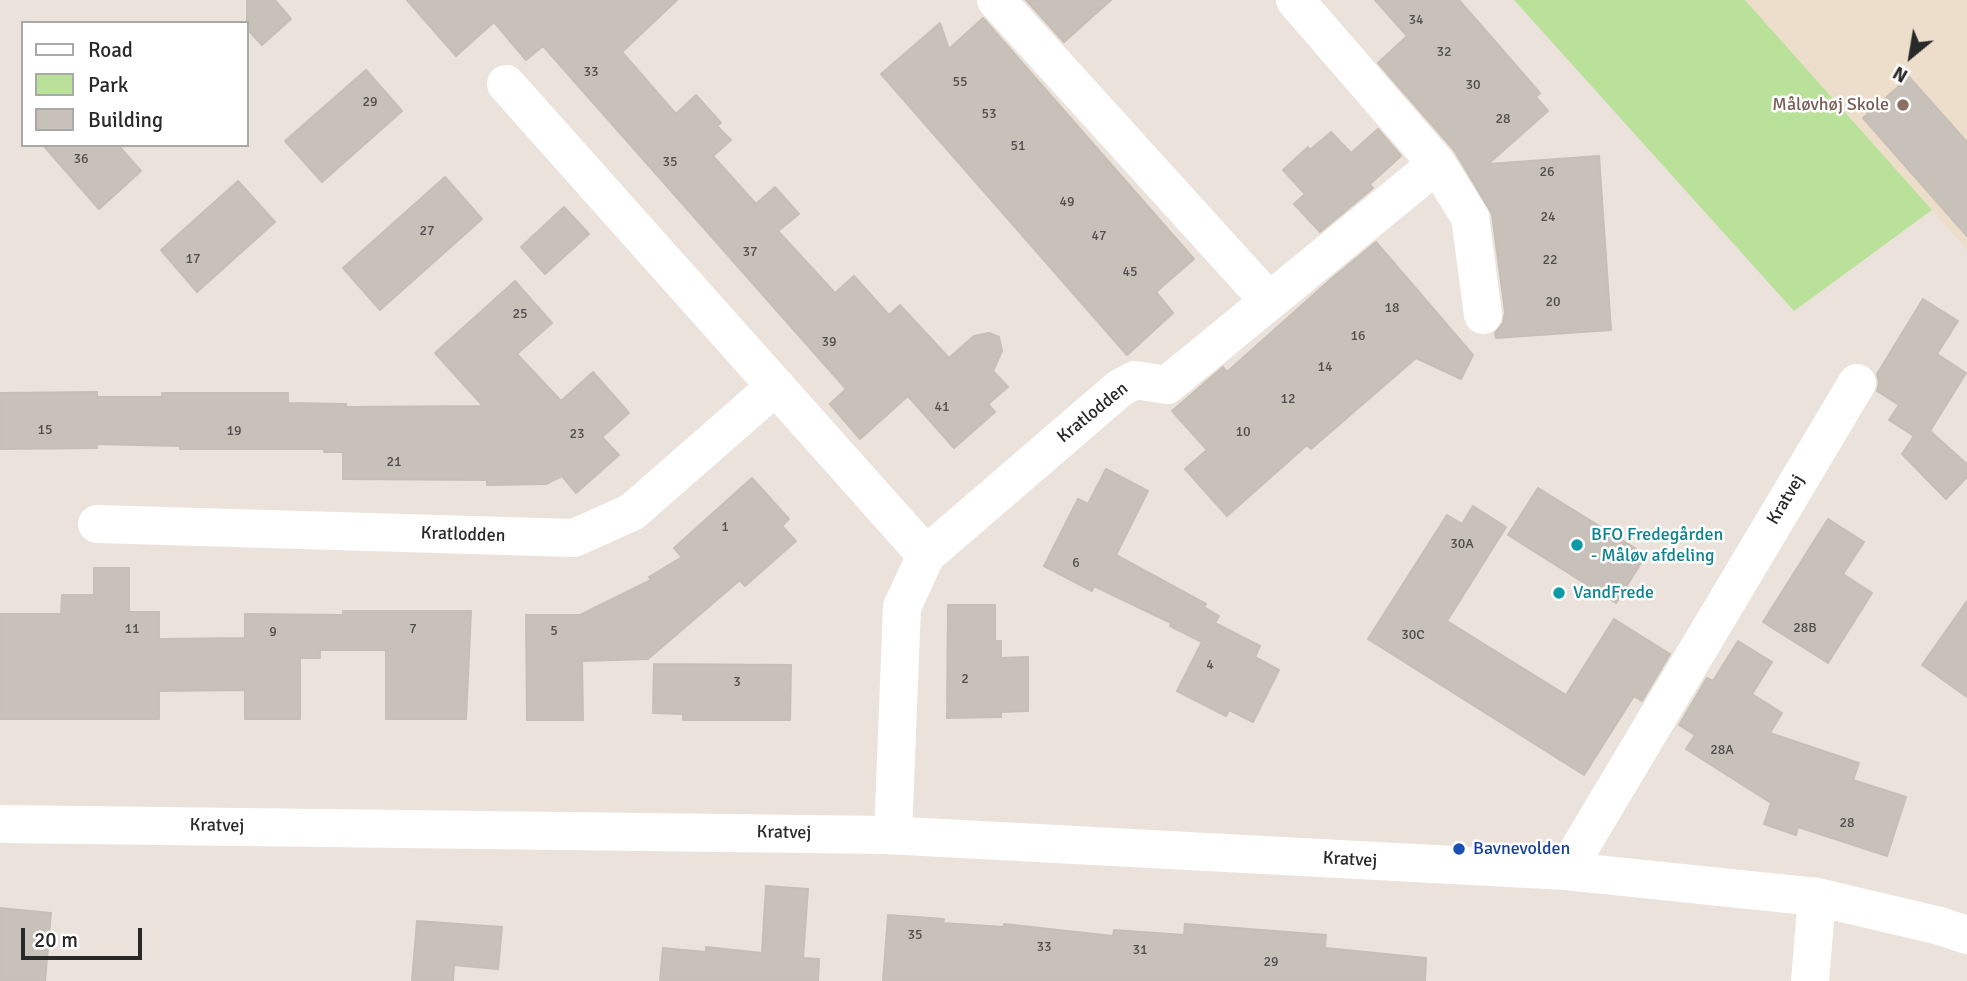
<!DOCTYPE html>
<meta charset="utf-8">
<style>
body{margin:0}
#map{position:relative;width:1967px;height:981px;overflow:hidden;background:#ebe3db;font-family:Signika,sans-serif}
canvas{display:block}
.legend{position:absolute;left:21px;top:21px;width:228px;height:126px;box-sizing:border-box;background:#fff;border:2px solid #a9a9a9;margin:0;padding:9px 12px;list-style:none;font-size:21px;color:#292929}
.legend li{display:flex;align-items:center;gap:14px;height:35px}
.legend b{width:35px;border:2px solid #a9a9a9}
.north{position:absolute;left:1876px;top:21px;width:70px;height:70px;-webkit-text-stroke:5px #fff;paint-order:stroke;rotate:210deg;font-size:19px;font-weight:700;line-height:28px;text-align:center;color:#292929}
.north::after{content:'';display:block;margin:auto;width:24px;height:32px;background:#292929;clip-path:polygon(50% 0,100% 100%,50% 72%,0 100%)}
.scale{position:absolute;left:21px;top:928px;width:121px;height:32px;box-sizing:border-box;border:4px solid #292929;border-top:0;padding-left:9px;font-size:21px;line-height:24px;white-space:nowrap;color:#292929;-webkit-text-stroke:5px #fff;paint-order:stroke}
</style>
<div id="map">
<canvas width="1967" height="981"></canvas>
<ul class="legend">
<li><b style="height:9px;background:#fff"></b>Road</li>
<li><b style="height:19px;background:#bae199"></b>Park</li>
<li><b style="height:19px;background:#c7c1ba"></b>Building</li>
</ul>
<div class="north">N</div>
<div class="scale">20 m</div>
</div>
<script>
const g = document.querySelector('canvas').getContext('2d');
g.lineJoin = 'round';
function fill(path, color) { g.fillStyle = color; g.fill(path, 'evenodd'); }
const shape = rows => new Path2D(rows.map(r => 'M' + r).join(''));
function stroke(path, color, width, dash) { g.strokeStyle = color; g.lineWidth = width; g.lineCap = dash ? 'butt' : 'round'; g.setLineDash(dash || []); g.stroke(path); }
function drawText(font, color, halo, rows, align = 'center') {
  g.font = font + ' Signika,sans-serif'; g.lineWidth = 5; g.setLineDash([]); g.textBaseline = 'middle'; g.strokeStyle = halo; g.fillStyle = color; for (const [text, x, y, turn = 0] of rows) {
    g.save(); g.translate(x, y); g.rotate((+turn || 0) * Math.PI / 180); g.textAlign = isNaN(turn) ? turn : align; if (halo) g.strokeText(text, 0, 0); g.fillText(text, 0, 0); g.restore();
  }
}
fill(shape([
 [1745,0,1967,0,1967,250,1932,210]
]), '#eddecb');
fill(shape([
 [1514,0,1745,0,1932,210,1794,311]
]), '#bae199');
const building = shape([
 [247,0,275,0,291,19,262,45,247,29,247,0],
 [407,0,677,0,622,52,676,114,696,95,721,123,717,126,731,140,713,156,756,204,775,187,799,214,778,231,835,293,854,276,889,315,900,305,949,358,974,336,989,333,999,337,1002,351,993,371,1008,387,988,404,995,412,954,448,908,396,860,439,830,404,846,389,543,46,526,60,494,22,456,56,407,0],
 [1026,0,1111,0,1064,42,1026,0],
 [1375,0,1459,0,1540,93,1536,97,1548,111,1488,164,1599,156,1611,330,1496,338,1495,333,1503,323,1505,312,1492,214,1454,150,1378,63,1407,36,1375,0],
 [983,18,1194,259,1156,292,1173,313,1127,355,881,74,940,23,949,49,983,18],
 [366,70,402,111,322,182,285,141,366,70],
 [1909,77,1967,142,1967,236,1863,118,1909,77],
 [1378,129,1401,156,1370,184,1373,188,1320,232,1294,204,1305,194,1283,170,1308,147,1310,150,1331,132,1351,153,1378,129],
 [43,145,118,145,141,171,99,209,43,145],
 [445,177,482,219,380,310,343,268,445,177],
 [238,181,275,222,197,292,161,250,238,181],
 [564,207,589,234,545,274,521,247,564,207],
 [1376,242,1473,355,1461,379,1416,358,1311,449,1307,445,1227,516,1185,469,1207,450,1172,411,1223,367,1227,372,1330,280,1376,242],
 [515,281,552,323,517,354,561,401,593,372,629,413,602,437,619,455,576,493,562,476,546,484,487,485,487,480,343,479,343,452,324,452,324,449,180,449,180,446,97,444,97,448,0,449,0,393,97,392,97,397,162,397,162,393,288,393,288,403,346,404,346,407,483,406,435,353,515,281],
 [1923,299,1958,321,1937,354,1966,373,1930,431,1967,464,1967,477,1946,499,1902,454,1914,436,1889,420,1899,405,1877,391,1879,383,1877,374,1923,299],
 [1106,469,1148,491,1116,555,1206,604,1204,607,1219,616,1215,623,1260,646,1255,657,1279,670,1253,722,1229,710,1226,716,1177,691,1202,642,1170,626,1171,623,1094,586,1092,591,1044,566,1078,499,1088,504,1106,469],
 [752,478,789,519,782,526,796,541,745,586,740,580,648,659,582,661,583,720,527,720,526,615,580,615,651,580,649,577,682,557,674,548,752,478],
 [1538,488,1646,555,1616,603,1508,535,1538,488],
 [1473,506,1506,527,1447,621,1566,695,1614,619,1670,654,1642,701,1634,696,1584,775,1368,639,1447,515,1462,524,1473,506],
 [1828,519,1864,542,1843,574,1872,593,1828,663,1763,622,1828,519],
 [94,568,129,568,129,612,159,612,159,639,245,638,245,614,343,615,343,611,471,611,466,719,386,719,386,650,320,650,320,658,300,658,300,719,245,719,245,690,159,691,159,719,0,719,0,614,61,614,62,595,94,595,94,568],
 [1967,601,1967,697,1922,665,1967,601],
 [948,605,995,605,995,641,1001,641,1001,658,1028,657,1028,711,1001,712,1001,717,947,718,948,605],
 [1738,641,1772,662,1752,694,1782,713,1770,733,1859,763,1853,780,1906,797,1887,856,1798,827,1796,835,1764,824,1771,803,1686,749,1695,735,1679,725,1707,678,1713,681,1738,641],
 [654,664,791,665,790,720,683,720,683,714,653,713,654,664],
 [766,886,808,889,803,958,819,959,818,981,660,981,663,948,706,952,706,947,762,953,766,886],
 [0,908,51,913,45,981,0,981,0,908],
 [888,915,944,919,943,923,1004,927,1004,924,1113,936,1114,930,1184,935,1185,924,1326,935,1325,948,1426,958,1425,981,883,981,888,915],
 [417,921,502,927,498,969,454,965,453,981,412,981,417,921]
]);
fill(building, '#c7c1ba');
stroke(building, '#c7beb5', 2);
stroke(shape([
 [996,0,1269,301],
 [1295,0,1437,164,1470,217,1483,315],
 [506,84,926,555],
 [97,524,574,538,632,512,776,386],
 [0,824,886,835,1566,871,1817,897,1940,926,1967,935],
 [893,835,902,607,926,555,1120,388,1135,380,1167,385,1437,164],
 [1566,871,1857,383],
 [1810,981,1817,897]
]), '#fff', 38);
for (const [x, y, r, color] of [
 [1903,105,7,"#8d6e63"],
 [1577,545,7,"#0f9aa8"],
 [1559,593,7,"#0f9aa8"],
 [1459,849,7,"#1a4fb4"]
]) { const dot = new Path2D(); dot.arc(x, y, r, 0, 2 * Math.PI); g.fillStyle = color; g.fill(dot); stroke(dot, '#fff', 2.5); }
drawText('14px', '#504f4d', null, [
 ["34",1416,20],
 ["32",1444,52],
 ["33",591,72],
 ["55",960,82],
 ["30",1473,85],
 ["29",370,102],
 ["53",989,114],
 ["28",1503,119],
 ["51",1018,146],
 ["36",81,159],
 ["35",670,162],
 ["26",1547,172],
 ["49",1067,202],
 ["24",1548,217],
 ["27",427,231],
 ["47",1099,236],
 ["37",750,252],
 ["17",193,259],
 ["22",1550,260],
 ["45",1130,272],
 ["20",1553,302],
 ["18",1392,308],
 ["25",520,314],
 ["16",1358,336],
 ["39",829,342],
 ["14",1325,367],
 ["12",1288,399],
 ["41",942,407],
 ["15",45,430],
 ["19",234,431],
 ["10",1243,432],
 ["23",577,434],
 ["21",394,462],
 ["1",725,527],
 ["30A",1462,544],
 ["6",1076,563],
 ["28B",1805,628],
 ["11",132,629],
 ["7",413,629],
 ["5",554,631],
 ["9",273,632],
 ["30C",1413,635],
 ["4",1210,665],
 ["2",965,679],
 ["3",737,682],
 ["28A",1722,750],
 ["28",1847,823],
 ["35",915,935],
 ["33",1044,947],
 ["31",1140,950],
 ["29",1271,962]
]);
drawText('18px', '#785e54', '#fff', [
 ["Måløvhøj Skole",1889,105]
], 'right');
drawText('18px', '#292929', '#fff', [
 ["Kratlodden",1093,413,-39],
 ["Kratvej",1786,500,-59],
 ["Kratlodden",463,535,2],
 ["Kratvej",217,826,1],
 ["Kratvej",784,833,1],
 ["Kratvej",1350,860,3]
]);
drawText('18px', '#0d838f', '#fff', [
 ["BFO Fredegården",1591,535],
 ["- Måløv afdeling",1591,556],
 ["VandFrede",1573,593]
], 'left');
drawText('18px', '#164399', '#fff', [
 ["Bavnevolden",1473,849]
], 'left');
</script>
